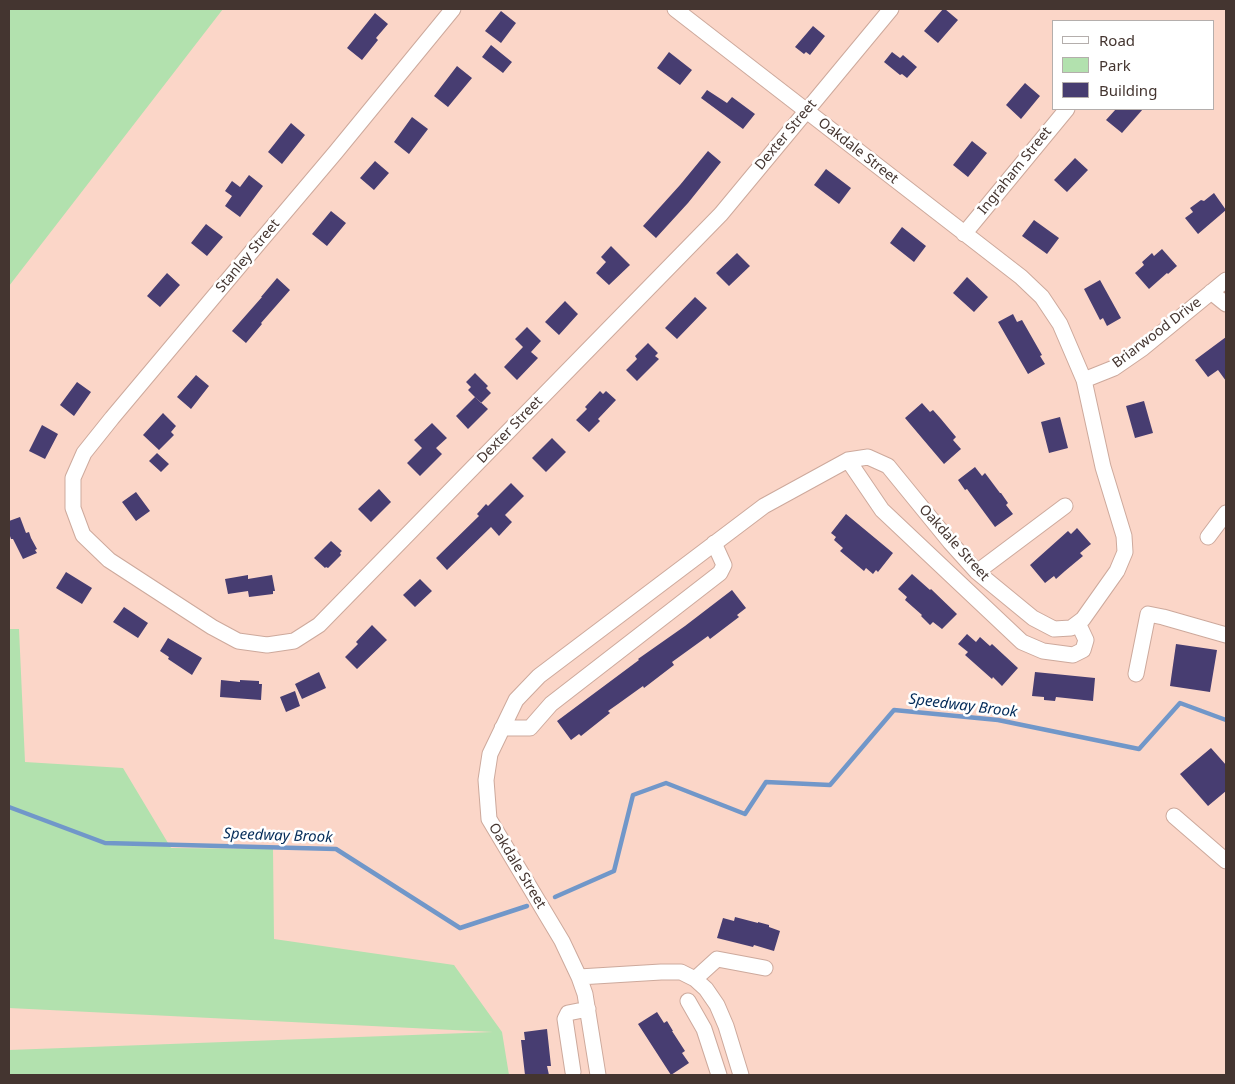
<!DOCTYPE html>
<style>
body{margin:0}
#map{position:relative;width:1235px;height:1084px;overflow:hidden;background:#fbd6c8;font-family:"Noto Sans",sans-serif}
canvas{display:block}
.frame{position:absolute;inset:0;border:10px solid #443530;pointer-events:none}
.legend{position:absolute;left:1052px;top:20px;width:162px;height:90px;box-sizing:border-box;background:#fff;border:1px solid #b4aeac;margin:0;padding:6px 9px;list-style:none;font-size:15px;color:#443530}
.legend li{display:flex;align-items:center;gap:10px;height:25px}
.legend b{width:25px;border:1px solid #b4aeac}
</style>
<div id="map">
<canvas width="1235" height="1084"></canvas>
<div class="frame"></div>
<ul class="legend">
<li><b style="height:6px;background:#fff"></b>Road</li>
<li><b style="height:14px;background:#b2e1ae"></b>Park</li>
<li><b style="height:14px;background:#473d71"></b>Building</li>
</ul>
</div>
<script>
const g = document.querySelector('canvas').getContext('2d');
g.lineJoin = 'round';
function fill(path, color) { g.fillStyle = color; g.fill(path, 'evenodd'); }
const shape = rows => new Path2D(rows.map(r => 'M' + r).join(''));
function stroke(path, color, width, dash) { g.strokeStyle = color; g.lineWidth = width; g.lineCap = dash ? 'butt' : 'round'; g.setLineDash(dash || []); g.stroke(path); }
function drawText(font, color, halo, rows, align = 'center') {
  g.font = font + ' "Noto Sans",sans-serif'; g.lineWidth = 5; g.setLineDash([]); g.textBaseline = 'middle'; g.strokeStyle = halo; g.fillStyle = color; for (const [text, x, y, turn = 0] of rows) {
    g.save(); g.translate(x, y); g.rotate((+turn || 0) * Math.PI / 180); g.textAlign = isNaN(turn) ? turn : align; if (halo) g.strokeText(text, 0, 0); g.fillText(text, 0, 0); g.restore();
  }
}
fill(shape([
 [9,9,223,9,9,286],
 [9,629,19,629,25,762,123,768,171,848,273,849,274,939,454,965,502,1032,509,1075,9,1075,9,1050,493,1032,9,1008]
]), '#b2e1ae');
stroke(shape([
 [9,807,105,843,336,849,460,928,527,906],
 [555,897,614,871,633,795,666,783,745,814,766,782,830,785,894,710,998,720,1139,749,1180,703,1226,720]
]), '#7197c9', 4.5);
fill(shape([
 [943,9,945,9,958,20,938,43,924,31],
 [501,11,516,23,501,43,485,31],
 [375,13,388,24,376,38,378,40,362,60,347,48],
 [813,26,825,36,810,55,806,52,804,54,795,47],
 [491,45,512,62,503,73,482,57],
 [669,52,692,70,680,85,657,68],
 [892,52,900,58,903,55,917,67,907,78,902,74,900,75,884,62],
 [457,66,472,78,448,107,434,96],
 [1025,83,1040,96,1021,119,1006,105],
 [707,90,727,103,732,97,755,114,743,129,701,98],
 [1116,109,1143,109,1122,133,1106,120],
 [412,117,428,129,409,154,394,142],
 [291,123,305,135,282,164,268,152],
 [972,141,987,153,968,177,953,165],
 [708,151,721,162,688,203,656,238,643,226,680,185],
 [1075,158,1088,170,1067,192,1054,180],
 [375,161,389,173,374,190,360,178],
 [826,169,851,188,839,204,814,185],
 [249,175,263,186,240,217,225,206,232,196,225,191,232,181,240,187],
 [1214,193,1226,210,1198,234,1185,218,1193,212,1190,208,1201,200,1204,201],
 [331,211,346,223,327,246,312,234],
 [1034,220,1059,238,1047,254,1022,236],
 [206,224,223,237,207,256,191,243],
 [902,227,926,246,914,262,890,243],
 [611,246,630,265,609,285,596,273,606,262,601,257],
 [1162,249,1177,266,1168,274,1167,273,1149,289,1135,273,1144,265,1142,262,1152,253,1154,256],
 [737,253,750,266,729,286,716,273],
 [167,273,180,285,160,307,147,296],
 [967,277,988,297,974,312,953,293],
 [277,278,290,290,261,323,262,324,246,343,232,331,262,297,261,297],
 [1100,280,1121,318,1107,326,1103,318,1100,320,1084,289],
 [695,297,707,308,677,339,665,328],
 [565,301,578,314,559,335,545,322],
 [1013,314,1017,322,1022,320,1042,355,1040,356,1045,364,1028,374,998,322],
 [527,327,541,341,531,352,538,358,517,380,504,367,523,347,515,339],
 [1226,337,1226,381,1218,370,1208,377,1195,360],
 [648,343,658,353,655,356,659,359,637,381,626,370,637,359,635,356],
 [475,373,488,386,486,388,491,393,481,403,468,390,471,387,466,382],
 [196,375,209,386,191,409,177,397],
 [77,382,91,392,74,416,60,405],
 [600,391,603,394,606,391,616,400,598,419,600,421,589,432,576,420,587,409,585,407],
 [475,397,488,409,468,429,456,416],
 [1144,401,1153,433,1135,438,1126,406],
 [922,403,930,412,933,410,941,419,956,437,953,440,961,449,944,464,905,418],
 [163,413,176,426,171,432,174,435,159,450,143,435],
 [1060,417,1068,448,1049,453,1041,422],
 [432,423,447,438,436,448,442,454,420,476,407,463,422,448,414,440],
 [42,425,58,434,45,459,29,451],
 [552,438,566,452,546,472,532,458],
 [157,453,169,464,161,472,149,461],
 [975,467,982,476,985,473,1000,493,1001,493,1008,503,1006,505,1013,514,995,527,967,489,965,490,958,480],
 [511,483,524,496,505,515,512,522,499,536,491,527,447,570,436,558,479,516,477,514,486,504,488,506],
 [379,489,391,502,371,522,358,509],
 [136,492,150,511,136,521,122,502],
 [846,514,893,553,878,572,876,570,873,574,866,568,864,571,840,551,843,548,834,540,836,537,831,533],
 [20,517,26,533,29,532,31,538,37,549,35,550,37,553,23,559,13,539,11,539,9,533,9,521],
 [1077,528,1091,544,1080,553,1083,556,1065,571,1056,579,1054,576,1045,583,1030,565,1068,531,1071,534],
 [331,541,342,551,340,553,341,555,328,568,326,567,325,568,314,558],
 [66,572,92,588,82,604,56,588],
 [912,574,930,590,931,589,957,614,942,629,933,622,930,625,921,616,922,615,905,600,907,597,898,589],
 [248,575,248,579,272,575,275,591,273,591,273,594,249,597,248,591,228,594,225,579],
 [420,579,432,591,415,607,403,595],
 [732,590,746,608,737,615,739,617,710,639,708,636,672,662,674,665,644,688,643,686,618,704,608,711,610,713,581,736,579,734,571,740,557,721,639,660,638,659,685,626],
 [124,607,148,623,138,638,113,622],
 [372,625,387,640,357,669,345,657,358,644,356,642],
 [967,634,976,642,980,637,990,646,992,644,1018,668,1002,686,993,677,992,679,965,655,968,652,958,644],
 [168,638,202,658,192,675,168,659,169,657,160,651],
 [1176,644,1217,650,1210,692,1170,686],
 [319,672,326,688,302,699,295,684],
 [1035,672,1095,678,1093,701,1056,697,1055,701,1044,700,1044,697,1032,696],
 [221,680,240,682,240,680,259,681,259,684,262,684,261,700,220,697],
 [295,691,300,706,286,712,280,697],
 [1211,748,1226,765,1226,791,1208,806,1180,774],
 [735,917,758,923,758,922,769,925,769,927,780,931,774,951,754,945,753,947,717,938,723,918,734,921],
 [657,1012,664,1023,667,1021,673,1031,672,1031,685,1051,682,1053,689,1063,671,1075,638,1024],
 [547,1029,551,1066,547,1066,549,1075,525,1075,521,1040,525,1040,524,1032]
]), '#473d71');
const minor = shape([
 [453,9,335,153,258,244,112,418,84,453,73,478,73,508,83,535,109,560,212,627,238,641,267,645,294,641,319,625,721,214,891,9],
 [964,234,1067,109],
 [1211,292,1226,304],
 [1084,380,1114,368,1143,348,1226,280],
 [848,460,882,510,1022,642,1043,651,1073,655,1083,650,1086,640,1078,623],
 [1208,537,1226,513],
 [977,572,1065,506],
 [1136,674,1148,614,1163,617,1226,635],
 [502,728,530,728,551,704,720,573,724,565,714,543],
 [1174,816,1226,861],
 [579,977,562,941,489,819,486,780,490,754,516,700,539,676,764,506,848,460,868,457,888,466,950,542,977,572,1033,618,1054,629,1071,628,1083,619,1117,571,1125,552,1124,536,1103,467,1084,380,1060,324,1042,297,1021,277,675,9],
 [695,979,717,959,765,968],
 [688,1001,704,1029,719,1075],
 [573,1072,565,1019,568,1013,588,1009],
 [598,1075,585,994,579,977,661,972,681,972,695,979,706,989,717,1005,726,1026,741,1075]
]);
stroke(minor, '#cda99c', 17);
stroke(minor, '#fff', 15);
drawText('14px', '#443530', '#fff', [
 ["Dexter Street",786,135,-50],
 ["Oakdale Street",858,151,38],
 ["Ingraham Street",1015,171,-51],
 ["Stanley Street",248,256,-50],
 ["Briarwood Drive",1157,333,-37],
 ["Dexter Street",510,430,-46],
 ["Oakdale Street",954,543,48],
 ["Oakdale Street",517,866,59]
]);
drawText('italic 15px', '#032b58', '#fff', [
 ["Speedway Brook",963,706,7],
 ["Speedway Brook",278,836,2]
]);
</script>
